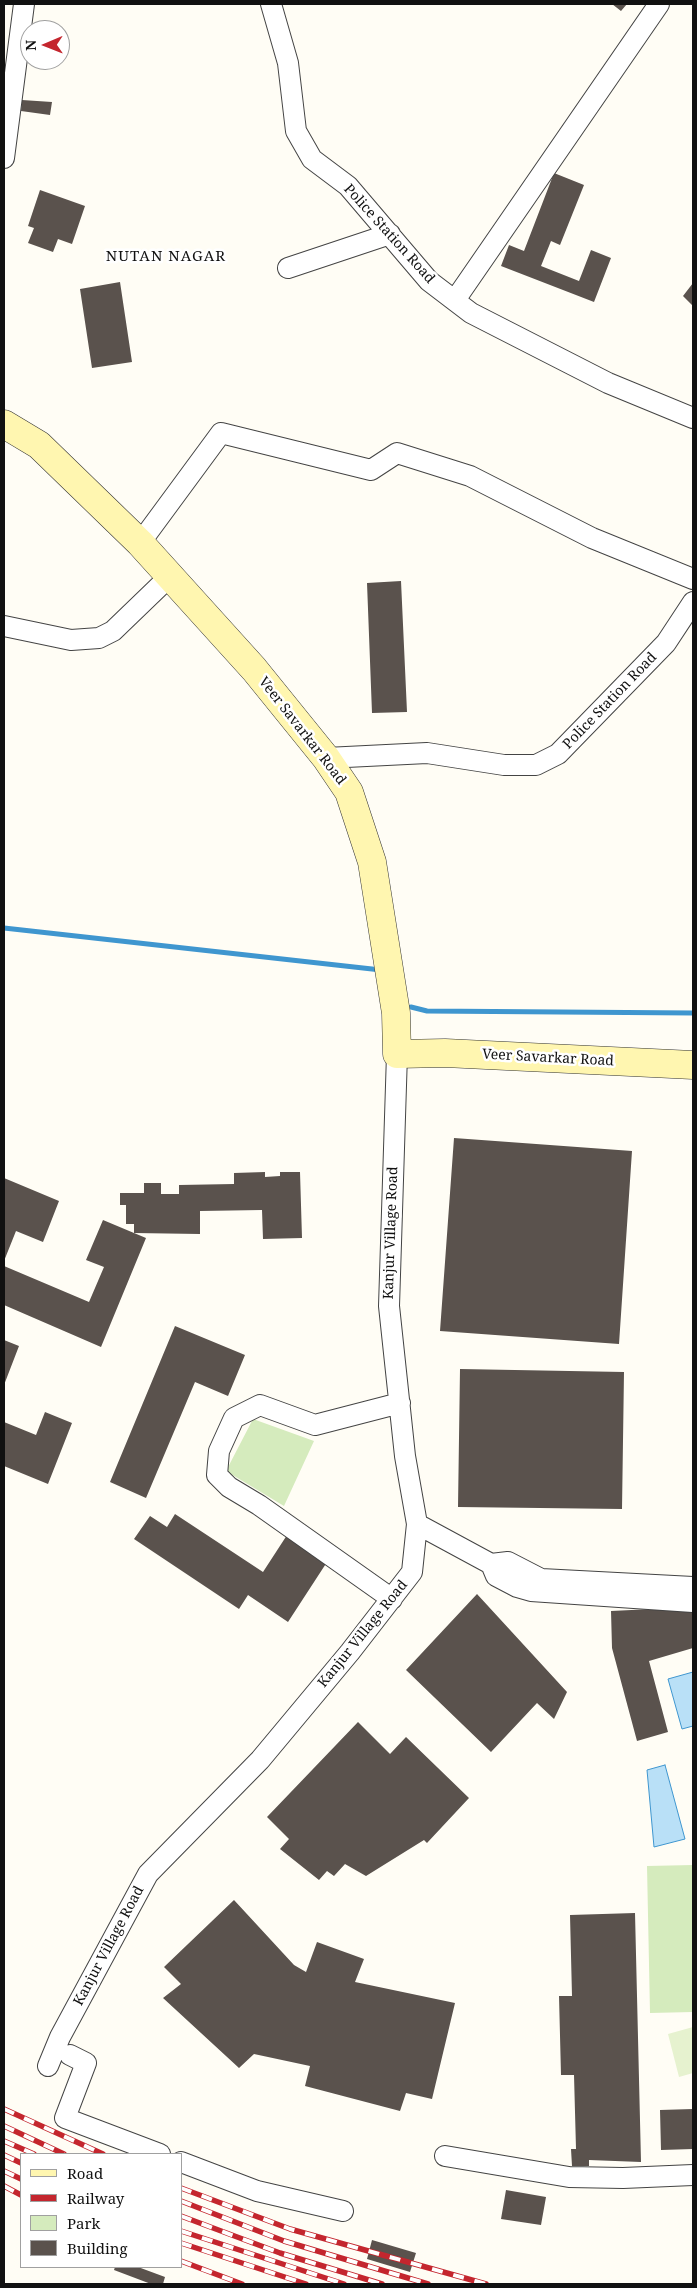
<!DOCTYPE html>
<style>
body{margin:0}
#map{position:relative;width:697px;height:2288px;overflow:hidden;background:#fffdf5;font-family:"Noto Serif",serif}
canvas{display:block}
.frame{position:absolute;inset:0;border:5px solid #111;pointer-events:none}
.legend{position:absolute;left:20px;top:2153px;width:162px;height:115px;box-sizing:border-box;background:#fff;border:1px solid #a0a0a0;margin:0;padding:6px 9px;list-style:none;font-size:15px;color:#111}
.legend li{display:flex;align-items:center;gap:10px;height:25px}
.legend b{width:25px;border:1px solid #a0a0a0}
.north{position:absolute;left:20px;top:20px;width:50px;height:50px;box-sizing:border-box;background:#fff;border:1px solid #a0a0a0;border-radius:50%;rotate:269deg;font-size:14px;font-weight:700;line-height:20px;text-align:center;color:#111}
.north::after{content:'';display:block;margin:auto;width:18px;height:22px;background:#c4262e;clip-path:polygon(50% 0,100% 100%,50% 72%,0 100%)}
</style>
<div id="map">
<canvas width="697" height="2288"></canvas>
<div class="frame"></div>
<ul class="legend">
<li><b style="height:6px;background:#fff6b0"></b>Road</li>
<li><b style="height:6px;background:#c4262e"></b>Railway</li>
<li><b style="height:14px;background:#d5ebbd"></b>Park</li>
<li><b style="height:14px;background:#5a524d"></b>Building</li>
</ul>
<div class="north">N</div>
</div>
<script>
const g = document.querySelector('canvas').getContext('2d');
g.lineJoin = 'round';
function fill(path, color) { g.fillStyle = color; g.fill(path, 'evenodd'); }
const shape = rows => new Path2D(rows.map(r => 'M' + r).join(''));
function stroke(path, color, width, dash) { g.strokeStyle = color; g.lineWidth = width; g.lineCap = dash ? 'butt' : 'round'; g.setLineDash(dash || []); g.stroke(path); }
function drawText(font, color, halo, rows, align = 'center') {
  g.font = font + ' "Noto Serif",serif'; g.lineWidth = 5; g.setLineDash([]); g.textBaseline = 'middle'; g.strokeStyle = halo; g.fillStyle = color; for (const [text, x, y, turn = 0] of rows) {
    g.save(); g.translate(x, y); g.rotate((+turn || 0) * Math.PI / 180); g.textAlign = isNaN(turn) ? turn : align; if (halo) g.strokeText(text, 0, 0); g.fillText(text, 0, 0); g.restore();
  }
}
fill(shape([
 [253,1419,314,1441,284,1506,226,1471],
 [693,1865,693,2012,650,2013,647,1866]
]), '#d5ebbd');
fill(shape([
 [693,2027,693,2073,679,2077,668,2034]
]), '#e6f2cf');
const water = shape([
 [693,1672,693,1726,682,1729,668,1679,693,1672],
 [665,1765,685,1839,654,1847,647,1770,665,1765]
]);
fill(water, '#b9e0f7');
stroke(water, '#3f96cf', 1);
stroke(shape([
 [4,928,381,970],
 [411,1007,427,1011,693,1013]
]), '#3f96cf', 5);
fill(shape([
 [612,4,627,4,621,11],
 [22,100,52,102,50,115,21,111],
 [554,173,584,185,560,245,551,241,541,266,579,281,591,250,611,258,594,302,501,266,509,245,524,251],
 [40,190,85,206,72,244,58,239,53,252,28,243,34,228,28,226],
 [120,282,132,362,92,368,80,289],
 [693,283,693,306,683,296],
 [401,581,407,712,372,713,367,583],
 [454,1138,632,1151,619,1344,440,1331],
 [265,1172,265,1177,280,1176,280,1172,300,1172,302,1238,263,1239,262,1210,200,1211,200,1234,134,1233,146,1238,101,1347,4,1305,4,1266,89,1302,104,1267,86,1260,103,1220,134,1233,134,1224,126,1224,126,1205,120,1205,120,1193,144,1193,144,1183,161,1183,161,1194,179,1194,179,1185,234,1184,234,1173],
 [4,1178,59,1201,43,1242,16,1231,4,1261],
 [175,1326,245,1355,228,1396,195,1382,146,1498,110,1482],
 [4,1340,19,1346,4,1385],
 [460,1369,624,1372,622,1509,458,1507],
 [45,1412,72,1423,48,1484,4,1466,4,1422,36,1435],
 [175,1514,263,1572,289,1532,329,1559,288,1622,248,1595,239,1609,134,1539,150,1516,167,1527],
 [477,1594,567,1692,554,1719,537,1703,491,1752,406,1670],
 [693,1607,693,1648,649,1661,668,1732,637,1741,612,1648,611,1611],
 [358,1722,390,1754,406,1737,469,1798,427,1843,424,1840,366,1876,345,1864,334,1876,327,1871,319,1880,280,1849,289,1839,267,1817],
 [234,1900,294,1965,306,1972,317,1942,364,1959,355,1982,455,2003,432,2099,406,2093,400,2111,305,2086,310,2066,254,2054,239,2068,163,1998,181,1984,164,1967],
 [635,1913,641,2162,589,2160,589,2166,572,2166,571,2149,576,2149,574,2075,561,2075,559,1996,572,1996,570,1915],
 [693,2109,693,2149,661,2150,660,2110],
 [506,2190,546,2197,541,2225,501,2219],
 [372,2240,416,2253,410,2272,367,2259],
 [115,2267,138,2267,165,2277,163,2284,151,2284,114,2270]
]), '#5a524d');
const street = shape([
 [271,4,288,63,296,131,312,159,348,186,429,281,471,313,608,383,693,418],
 [4,158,24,4],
 [288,268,390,234],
 [455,300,659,4],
 [140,543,221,433,371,470,397,453,470,476,592,538,693,579],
 [4,626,71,640,99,638,113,631,169,577],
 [326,758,427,753,504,765,536,765,558,754,666,643,693,602],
 [417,1524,491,1564,508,1562,541,1579,693,1587],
 [491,1564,496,1576,517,1587,531,1591,693,1602],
 [392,1599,259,1505,229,1487,217,1475,219,1451,234,1418,260,1405,315,1425,400,1403],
 [70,2055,86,2063,65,2118,160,2154],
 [48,2066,60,2037,148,1874,260,1760,350,1652,412,1572,417,1524,405,1456,389,1306,397,1054],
 [445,2156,569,2177,623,2178,693,2175],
 [181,2162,257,2191,343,2211]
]);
const secondary = shape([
 [4,424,39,445,140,543,254,669,326,758,349,792,372,862,396,1013,397,1054,445,1053,693,1065]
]);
stroke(street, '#444', 22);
stroke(secondary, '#333', 29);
stroke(street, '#fff', 20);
stroke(secondary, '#fff6b0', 28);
const rail = shape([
 [4,2109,103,2154],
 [4,2126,64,2154],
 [4,2141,34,2154],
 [4,2155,21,2163],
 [4,2171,21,2179],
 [4,2186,21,2195],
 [181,2188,290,2229,486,2284],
 [181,2201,284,2241,428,2284],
 [181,2216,280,2253,382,2284],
 [181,2231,344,2284],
 [181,2243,306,2284],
 [181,2261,242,2284]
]);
stroke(rail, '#c4262e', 5.5);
stroke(rail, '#fff', 4, [11]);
drawText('14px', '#111', '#fff', [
 ["Police Station Road",389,234,48],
 ["Police Station Road",610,701,-46],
 ["Veer Savarkar Road",302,731,52],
 ["Veer Savarkar Road",548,1058,3],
 ["Kanjur Village Road",391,1233,-88],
 ["Kanjur Village Road",363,1634,-51],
 ["Kanjur Village Road",109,1946,-62]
]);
g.letterSpacing = '1px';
drawText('15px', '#111', '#fff', [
 ["NUTAN NAGAR",166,257]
]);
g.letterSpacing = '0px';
</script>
